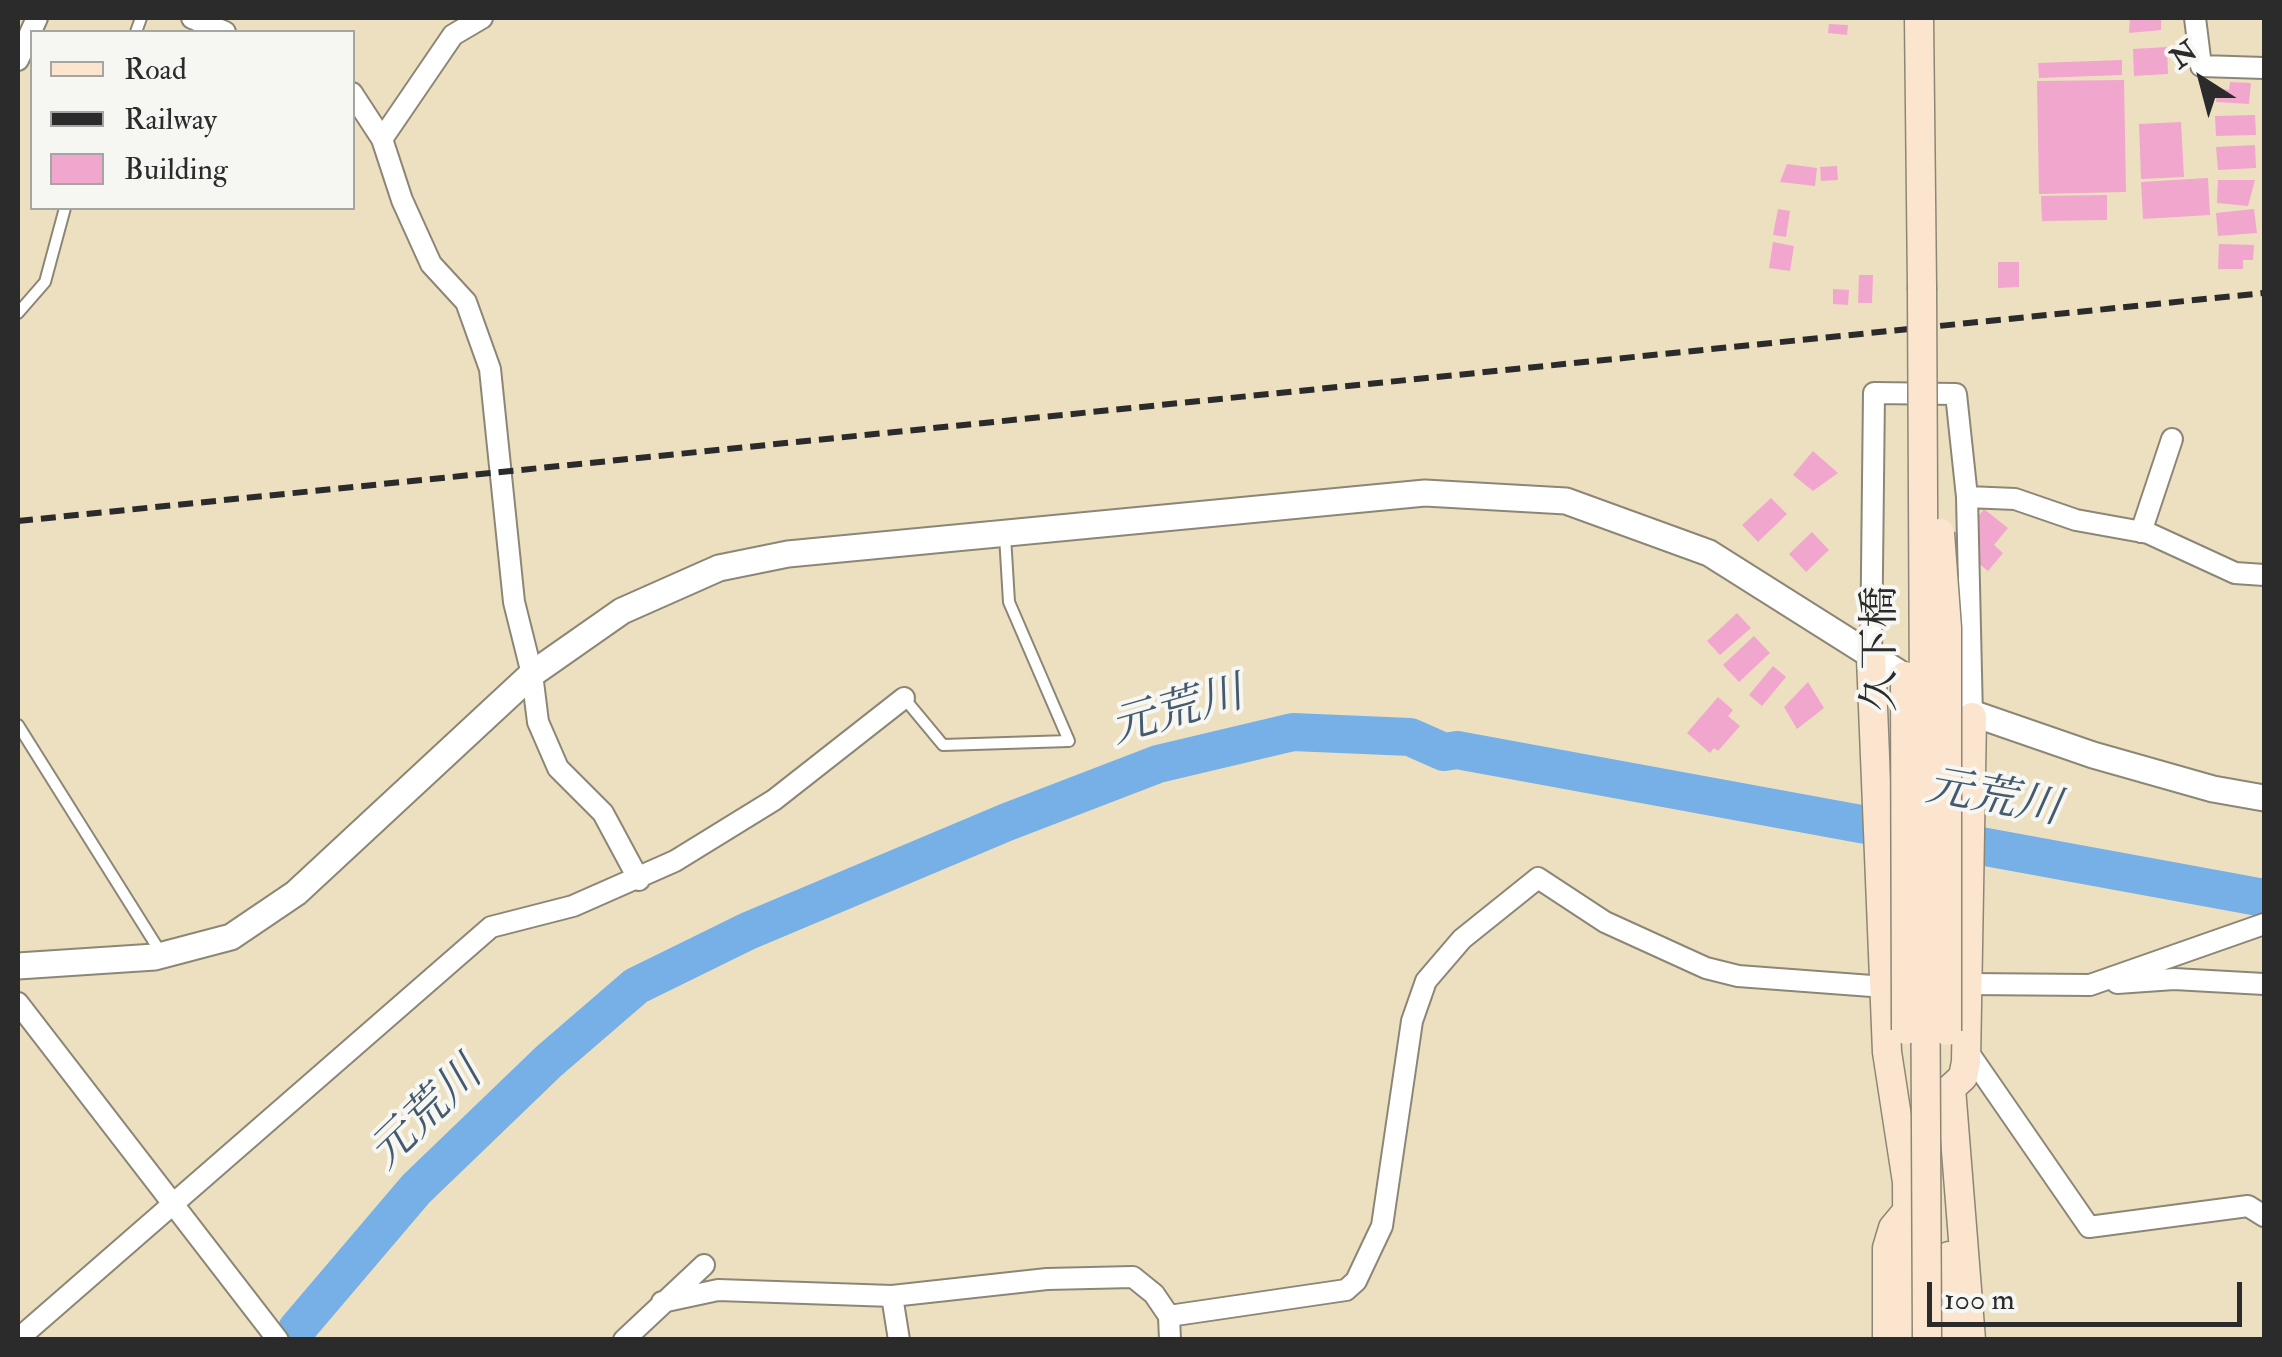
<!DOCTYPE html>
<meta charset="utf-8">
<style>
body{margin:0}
#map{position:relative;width:2282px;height:1357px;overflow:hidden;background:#ede0c1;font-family:"IM FELL Double Pica",serif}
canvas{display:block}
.frame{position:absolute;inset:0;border:20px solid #2b2b2b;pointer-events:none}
.legend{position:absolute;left:30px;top:30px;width:325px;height:180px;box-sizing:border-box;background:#f6f6f2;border:2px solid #a5a5a2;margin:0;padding:12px 18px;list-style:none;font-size:30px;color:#2b2b2b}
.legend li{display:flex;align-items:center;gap:20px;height:50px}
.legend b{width:50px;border:2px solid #a5a5a2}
.north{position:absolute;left:2152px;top:30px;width:100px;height:100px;-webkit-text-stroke:8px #f6f6f2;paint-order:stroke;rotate:324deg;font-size:28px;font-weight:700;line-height:40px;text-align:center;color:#2b2b2b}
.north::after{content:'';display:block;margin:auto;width:35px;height:45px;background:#2b2b2b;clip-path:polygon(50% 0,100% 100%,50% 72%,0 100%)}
.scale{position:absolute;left:1927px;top:1282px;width:315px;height:45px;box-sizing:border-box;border:5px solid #2b2b2b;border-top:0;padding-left:12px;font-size:30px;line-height:35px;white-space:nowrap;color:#2b2b2b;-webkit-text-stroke:8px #f6f6f2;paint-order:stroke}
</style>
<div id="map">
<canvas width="2282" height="1357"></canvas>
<div class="frame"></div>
<ul class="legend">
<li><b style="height:12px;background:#fce5cf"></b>Road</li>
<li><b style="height:12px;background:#2b2b2b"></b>Railway</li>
<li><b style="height:28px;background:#f1a6cd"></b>Building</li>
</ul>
<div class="north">N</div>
<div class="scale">100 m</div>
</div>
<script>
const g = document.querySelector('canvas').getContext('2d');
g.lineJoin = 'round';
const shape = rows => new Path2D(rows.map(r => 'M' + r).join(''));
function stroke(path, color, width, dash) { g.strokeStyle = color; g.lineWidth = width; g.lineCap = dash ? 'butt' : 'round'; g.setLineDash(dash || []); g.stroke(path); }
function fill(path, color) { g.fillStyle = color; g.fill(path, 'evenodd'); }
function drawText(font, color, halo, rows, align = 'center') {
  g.font = font + ' "IM FELL Double Pica","Noto Serif JP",serif'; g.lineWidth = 8; g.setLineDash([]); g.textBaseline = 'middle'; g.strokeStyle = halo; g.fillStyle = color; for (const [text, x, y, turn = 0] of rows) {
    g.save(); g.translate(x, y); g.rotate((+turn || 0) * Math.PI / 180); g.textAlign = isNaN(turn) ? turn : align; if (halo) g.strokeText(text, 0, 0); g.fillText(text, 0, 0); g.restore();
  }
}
stroke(shape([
 [293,1340,297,1329,416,1189,549,1061,636,986,748,931,1007,822,1158,764,1293,732,1410,737,1444,752,1457,750,2264,898]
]), '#76b0e7', 38);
fill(shape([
 [2130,18,2161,18,2161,30,2129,33],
 [1829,24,1848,25,1847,35,1828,33],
 [2167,47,2168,74,2134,76,2133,49],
 [2122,60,2122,75,2039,78,2038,63],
 [2124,80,2126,192,2039,194,2037,81],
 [2230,82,2251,83,2249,104,2216,102,2217,88,2229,90],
 [2255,115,2256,135,2216,136,2215,116],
 [2181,122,2184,177,2141,179,2139,124],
 [2255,145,2256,168,2218,170,2216,147],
 [1787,164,1817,168,1815,186,1780,182],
 [1837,166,1838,180,1821,181,1820,167],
 [2208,178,2210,215,2143,219,2141,182],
 [2218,180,2255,180,2248,206,2217,203],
 [2107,195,2107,220,2042,221,2041,196],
 [1778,209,1790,211,1786,237,1773,235],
 [2254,209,2257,233,2218,236,2216,213],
 [1773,242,1794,246,1790,271,1769,268],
 [2219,244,2254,245,2253,260,2243,260,2243,269,2218,269],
 [1998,262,2019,262,2019,287,1998,288],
 [1859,275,1873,275,1872,303,1858,303],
 [1833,289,1849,290,1848,305,1833,304],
 [1813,451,1838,473,1813,491,1793,475],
 [1771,498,1787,514,1758,542,1742,525],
 [1984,509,2008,528,1994,545,2003,553,1988,571,1971,557,1977,518],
 [1812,532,1829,550,1806,572,1789,554],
 [1737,613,1751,628,1720,655,1707,641],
 [1754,636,1770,653,1739,682,1723,665],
 [1773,666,1786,677,1762,706,1749,695],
 [1808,682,1824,708,1797,729,1784,707],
 [1718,697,1733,710,1728,716,1740,726,1718,751,1714,748,1710,753,1687,733]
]), '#f1a6cd');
const service = shape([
 [136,32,141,18],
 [18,313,45,282,65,208],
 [904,698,943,745,1069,741,1009,602,1005,536],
 [18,725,161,953]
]);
const minor = shape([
 [192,18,225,32],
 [2195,18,2201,66,2264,68],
 [18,60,37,18],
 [352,93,382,139,402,200,431,264,466,302,490,369,514,602,532,674,538,722,558,768,603,813,639,880],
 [382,139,453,35,482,18],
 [1967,497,2015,499,2076,520,2148,533,2235,573,2264,575],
 [2141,532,2172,439],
 [1871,658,1874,393,1956,394,1967,497,1972,717],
 [2117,983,2174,979,2264,984],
 [1968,984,2090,985,2264,924],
 [18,1003,278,1340],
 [1966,1049,2089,1227,2248,1206,2264,1216],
 [892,1296,899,1340],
 [662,1302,718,1290,892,1296,1047,1279,1133,1277,1154,1294,1169,1316,1170,1340],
 [1169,1316,1346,1290,1356,1281,1382,1226,1412,1021,1426,981,1462,939,1538,878,1605,922,1706,968,1738,976,1885,987],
 [18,1339,491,927,573,906,675,861,774,800,904,698],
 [624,1340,704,1265]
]);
const tertiary = shape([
 [1957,708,2093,755,2213,789,2264,798],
 [18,966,155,957,231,937,296,893,532,674,622,611,719,568,788,554,1425,493,1566,501,1709,553,1923,688]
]);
const secondary = shape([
 [1919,18,1922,287],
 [1871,658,1887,1052,1907,1182,1908,1340],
 [1887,1340,1887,1248,1893,1228,1908,1210],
 [1949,1340,1949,1256],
 [1971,1340,1951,1088,1963,1077,1966,1062,1972,717]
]);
stroke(service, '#8c8676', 14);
stroke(minor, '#8c8676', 24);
stroke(tertiary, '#8c8676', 29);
stroke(secondary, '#8c8676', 31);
stroke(service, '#fff', 10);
stroke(minor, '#fff', 20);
stroke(tertiary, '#fff', 25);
stroke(secondary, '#fce5cf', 28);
stroke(shape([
 [18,521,2264,293]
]), '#2b2b2b', 6, [15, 8]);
const secondaryBridge = shape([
 [1922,287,1927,1340],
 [1940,533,1947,628,1947,1031],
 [1905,676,1906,1030]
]);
stroke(secondaryBridge, '#8c8676', 31, []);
stroke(secondaryBridge, '#fce5cf', 28);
drawText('42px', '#2b2b2b', '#f6f6f2', [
 ["久下橋",1884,649,-90]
]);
drawText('italic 45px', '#455a6d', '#f6f6f2', [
 ["元荒川",1178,714,-16],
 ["元荒川",1993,801,10],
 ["元荒川",428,1116,-44]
]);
</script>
